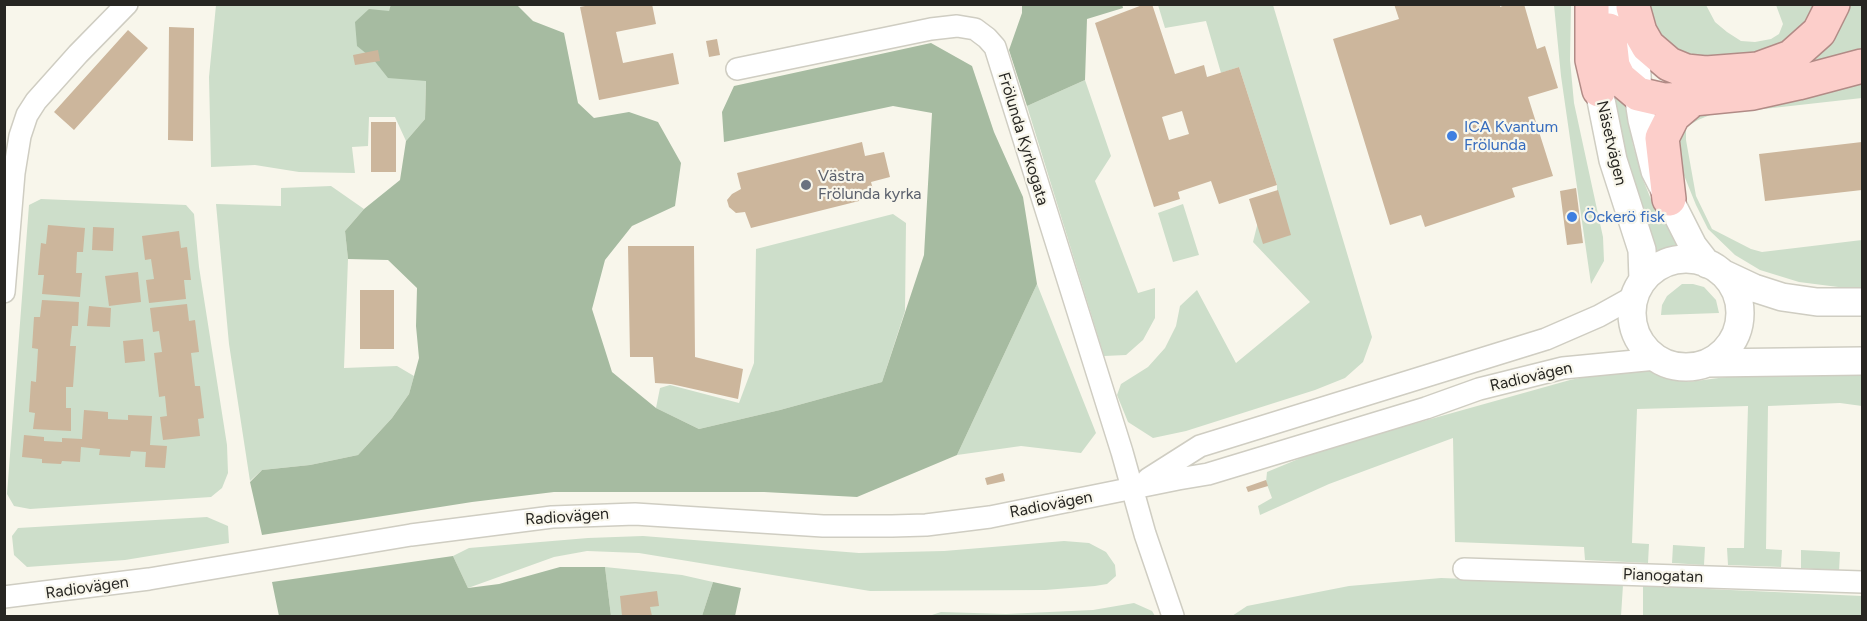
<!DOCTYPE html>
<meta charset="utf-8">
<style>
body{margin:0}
#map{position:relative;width:1867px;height:621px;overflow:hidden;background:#f8f6eb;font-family:Figtree,sans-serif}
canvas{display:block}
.frame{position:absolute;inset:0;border:6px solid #272622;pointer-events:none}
</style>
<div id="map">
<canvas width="1867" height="621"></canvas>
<div class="frame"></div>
</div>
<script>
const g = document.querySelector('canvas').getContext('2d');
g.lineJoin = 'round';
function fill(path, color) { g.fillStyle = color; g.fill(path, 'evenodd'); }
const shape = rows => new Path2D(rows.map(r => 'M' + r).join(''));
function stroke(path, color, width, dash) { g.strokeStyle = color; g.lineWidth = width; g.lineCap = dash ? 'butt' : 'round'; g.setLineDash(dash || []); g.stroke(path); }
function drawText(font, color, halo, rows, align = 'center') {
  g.font = font + ' Figtree,sans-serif'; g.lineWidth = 4.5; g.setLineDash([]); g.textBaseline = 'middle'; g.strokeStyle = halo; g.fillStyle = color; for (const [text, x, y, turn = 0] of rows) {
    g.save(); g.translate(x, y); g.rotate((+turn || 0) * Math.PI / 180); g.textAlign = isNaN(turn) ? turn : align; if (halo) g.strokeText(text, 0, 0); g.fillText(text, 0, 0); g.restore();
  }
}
fill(shape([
 [1644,4,1706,5,1715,22,1727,32,1741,41,1755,42,1771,39,1779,34,1783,24,1776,5,1818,5,1814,13,1794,37,1771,48,1737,56,1696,58,1663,44],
 [216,5,391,5,389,11,426,80,425,119,406,141,395,117,369,117,368,146,352,147,355,173,299,172,255,165,211,167,209,77],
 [1158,5,1273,5,1372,337,1363,362,1345,378,1315,390,1186,431,1153,438,1128,422,1117,395,1121,384,1148,367,1165,348,1176,326,1180,306,1197,290,1236,363,1310,302,1253,242,1258,222,1277,202,1277,185,1239,67,1221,73,1206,21,1165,28],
 [1554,5,1571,5,1570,60,1574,103,1603,237,1604,261,1591,284,1561,76],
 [1846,5,1862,5,1861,32,1862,54,1833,64,1802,64],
 [1862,75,1862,98,1710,115,1698,120,1686,127,1686,140,1696,196,1712,229,1751,249,1762,252,1862,240,1862,288,1846,288,1799,282,1760,270,1735,255,1708,229,1696,205,1675,153,1676,134,1692,112],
 [1085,80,1111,156,1095,181,1138,293,1155,288,1155,318,1143,340,1126,355,1104,356,1027,106],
 [1613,84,1624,96,1633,145,1642,177,1652,202,1683,252,1668,255,1653,260,1616,127],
 [331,186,364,209,345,231,348,259,344,368,397,366,414,376,409,394,392,418,358,455,310,465,262,470,250,481,229,344,216,204,281,206,281,188],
 [41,199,186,205,194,214,199,267,227,445,228,473,222,488,211,497,30,509,14,506,7,494,29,205],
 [1183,204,1199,255,1173,262,1158,213],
 [893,214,906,223,905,311,882,382,780,410,699,429,656,408,660,388,670,385,739,403,754,363,756,249],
 [1037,284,1096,433,1081,453,1021,446,957,455],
 [1682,284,1693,284,1704,287,1716,300,1719,313,1661,315,1662,305,1667,296],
 [1628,368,1644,369,1688,382,1734,376,1862,374,1862,406,1840,403,1768,406,1766,549,1782,550,1781,567,1728,565,1727,548,1744,548,1748,406,1637,409,1632,543,1649,544,1648,563,1585,560,1584,547,1455,542,1453,438,1329,484,1260,515,1258,506,1272,498,1266,482,1267,472,1320,450,1570,380],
 [207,517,228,526,229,543,125,560,27,567,14,555,12,536,18,528],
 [643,536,859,553,944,551,1064,541,1089,543,1106,552,1115,565,1116,576,1107,584,1095,586,1045,590,870,591,639,553,587,551,554,557,468,588,453,556,469,548,588,538],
 [1673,545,1705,547,1704,565,1672,563],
 [1801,550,1840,552,1839,571,1801,568],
 [605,567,682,575,713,582,702,616,611,616],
 [1441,578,1623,585,1621,616,1232,616,1247,606,1349,586],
 [1643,586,1862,596,1862,616,1643,616],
 [1134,603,1152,611,1155,616,929,616,941,612,1006,614,1093,610]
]), '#cddeca');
fill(shape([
 [391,4,517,5,533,21,564,33,578,103,594,118,629,112,658,122,681,163,675,206,632,226,605,260,592,309,612,372,656,408,699,429,780,410,882,382,924,255,932,113,893,106,724,142,722,112,734,86,931,43,972,66,994,132,1023,197,1037,284,957,455,857,497,764,492,554,492,472,502,262,535,250,482,262,470,310,465,358,455,392,418,409,394,419,358,416,326,417,288,388,260,348,259,345,231,364,209,400,180,406,141,425,119,426,81,388,78,373,59,357,46,355,22,369,9,389,11],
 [1022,5,1122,4,1123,8,1087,19,1085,80,1027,106,1009,50,1022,13],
 [453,556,468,588,499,584,560,567,605,567,611,616,279,616,272,582],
 [713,582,741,588,735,616,702,616]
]), '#a6bba1');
fill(shape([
 [595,4,652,4,656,24,616,32,623,63,673,53,679,84,599,100,580,7],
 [1145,4,1152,4,1175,74,1204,65,1207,77,1239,67,1277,185,1219,204,1211,181,1178,192,1180,199,1154,207,1095,23],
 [1182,111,1189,134,1169,140,1162,117],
 [1394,4,1500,4,1500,7,1508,4,1524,4,1537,49,1545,46,1558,88,1528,97,1553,176,1512,188,1515,197,1425,227,1421,215,1390,225,1333,39,1399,19],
 [169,27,194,28,193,141,168,140],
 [128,30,148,48,74,130,54,112],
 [717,39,720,55,709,57,706,41],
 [378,50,380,61,355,65,353,55],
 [371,122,396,122,396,172,371,172],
 [862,142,865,156,884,152,890,177,871,182,875,197,751,228,745,212,736,213,729,207,727,200,732,194,741,189,737,173],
 [1862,142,1862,190,1765,201,1759,154],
 [1576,188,1583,243,1567,245,1560,191],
 [1278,190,1291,235,1263,244,1249,199],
 [48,225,85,228,83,252,77,252,76,273,82,273,80,297,42,294,44,275,38,275,41,243,46,244],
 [93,227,114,228,113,251,92,250],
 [179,231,181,248,187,247,191,280,184,280,186,299,149,303,146,280,154,279,151,259,145,260,142,236],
 [628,246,694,246,695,357,743,369,738,399,671,384,655,383,653,357,630,357],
 [138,272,141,302,109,306,105,276],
 [360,290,394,290,394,349,360,349],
 [42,300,79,302,78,326,72,326,70,346,76,346,73,387,66,387,66,408,71,408,71,431,33,429,35,413,29,412,31,381,36,382,38,349,32,348,34,317,40,317],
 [187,304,189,321,195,320,199,352,191,353,195,386,200,386,204,418,198,419,200,436,163,440,160,417,167,416,165,396,159,397,154,353,162,352,159,331,153,332,150,308],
 [89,306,111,308,110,327,87,326],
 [143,339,145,361,125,363,123,341],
 [84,410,108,412,108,419,128,420,128,415,152,416,150,445,167,446,165,468,145,467,146,452,131,451,130,457,99,455,100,449,81,447,80,462,62,461,61,464,42,463,42,459,22,457,24,435,44,437,44,441,62,442,62,438,82,439],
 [1003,473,1005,481,987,485,985,478],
 [1266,480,1268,486,1248,492,1246,487],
 [657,591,659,606,650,607,652,616,622,616,620,596]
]), '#ccb69c');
const minor = shape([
 [737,69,931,29,957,26,975,29,987,38,995,47,1122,452,1145,534,1173,616],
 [4,292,14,173,20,136,27,115,36,101,78,54,127,4],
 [1148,479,1200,446,1546,339,1599,316,1635,296],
 [1464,569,1862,582],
 [4,597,149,579,411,535,552,517,635,514,823,526,892,526,926,525,990,517,1178,479,1208,474,1426,408,1479,389,1563,368,1656,359]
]);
const tertiary = shape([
 [1611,4,1609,30,1602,52,1599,90,1613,160,1642,250,1643,280],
 [1634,20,1638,94,1642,120,1655,171,1693,246,1707,264],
 '1632 313a54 54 0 1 1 108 0a54 54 0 1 1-108 0Z',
 [1722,273,1754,288,1782,297,1817,302,1862,302],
 [1708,363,1862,361]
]);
const trunk = shape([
 [1592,4,1592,60,1599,90],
 [1633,7,1640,32,1648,46,1669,64,1686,71,1706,73,1758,69,1791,57,1819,32,1833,4],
 [1609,30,1613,66,1619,78,1638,94,1664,100,1693,99,1753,93,1798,83,1862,66],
 [1669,199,1662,138,1673,116,1693,99]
]);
stroke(minor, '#cfcdc2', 24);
stroke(tertiary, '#cfcdc2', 30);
stroke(trunk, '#b18b86', 36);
stroke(minor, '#fff', 21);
stroke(tertiary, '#fff', 27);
stroke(trunk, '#fcceca', 33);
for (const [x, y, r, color] of [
 [1452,136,6,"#3f7fe0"],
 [806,185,6,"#6b7280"],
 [1572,217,6,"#3f7fe0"]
]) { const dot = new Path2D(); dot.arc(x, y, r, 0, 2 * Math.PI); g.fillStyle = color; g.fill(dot); stroke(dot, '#f8f6eb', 2); }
drawText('16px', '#366cbe', '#f8f6eb', [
 ["ICA Kvantum",1464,127],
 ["Frölunda",1464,145],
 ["Öckerö fisk",1584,217]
], 'left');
drawText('16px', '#272622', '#f8f6eb', [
 ["Frölunda Kyrkogata",1023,139,73],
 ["Näsetvägen",1611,143,77],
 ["Radiovägen",1531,377,-13],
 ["Radiovägen",1051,505,-11],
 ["Radiovägen",567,517,-4],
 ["Pianogatan",1663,576,2],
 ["Radiovägen",87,588,-8]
]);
drawText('16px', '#5b616d', '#f8f6eb', [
 ["Västra",818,176],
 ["Frölunda kyrka",818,194]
], 'left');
</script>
